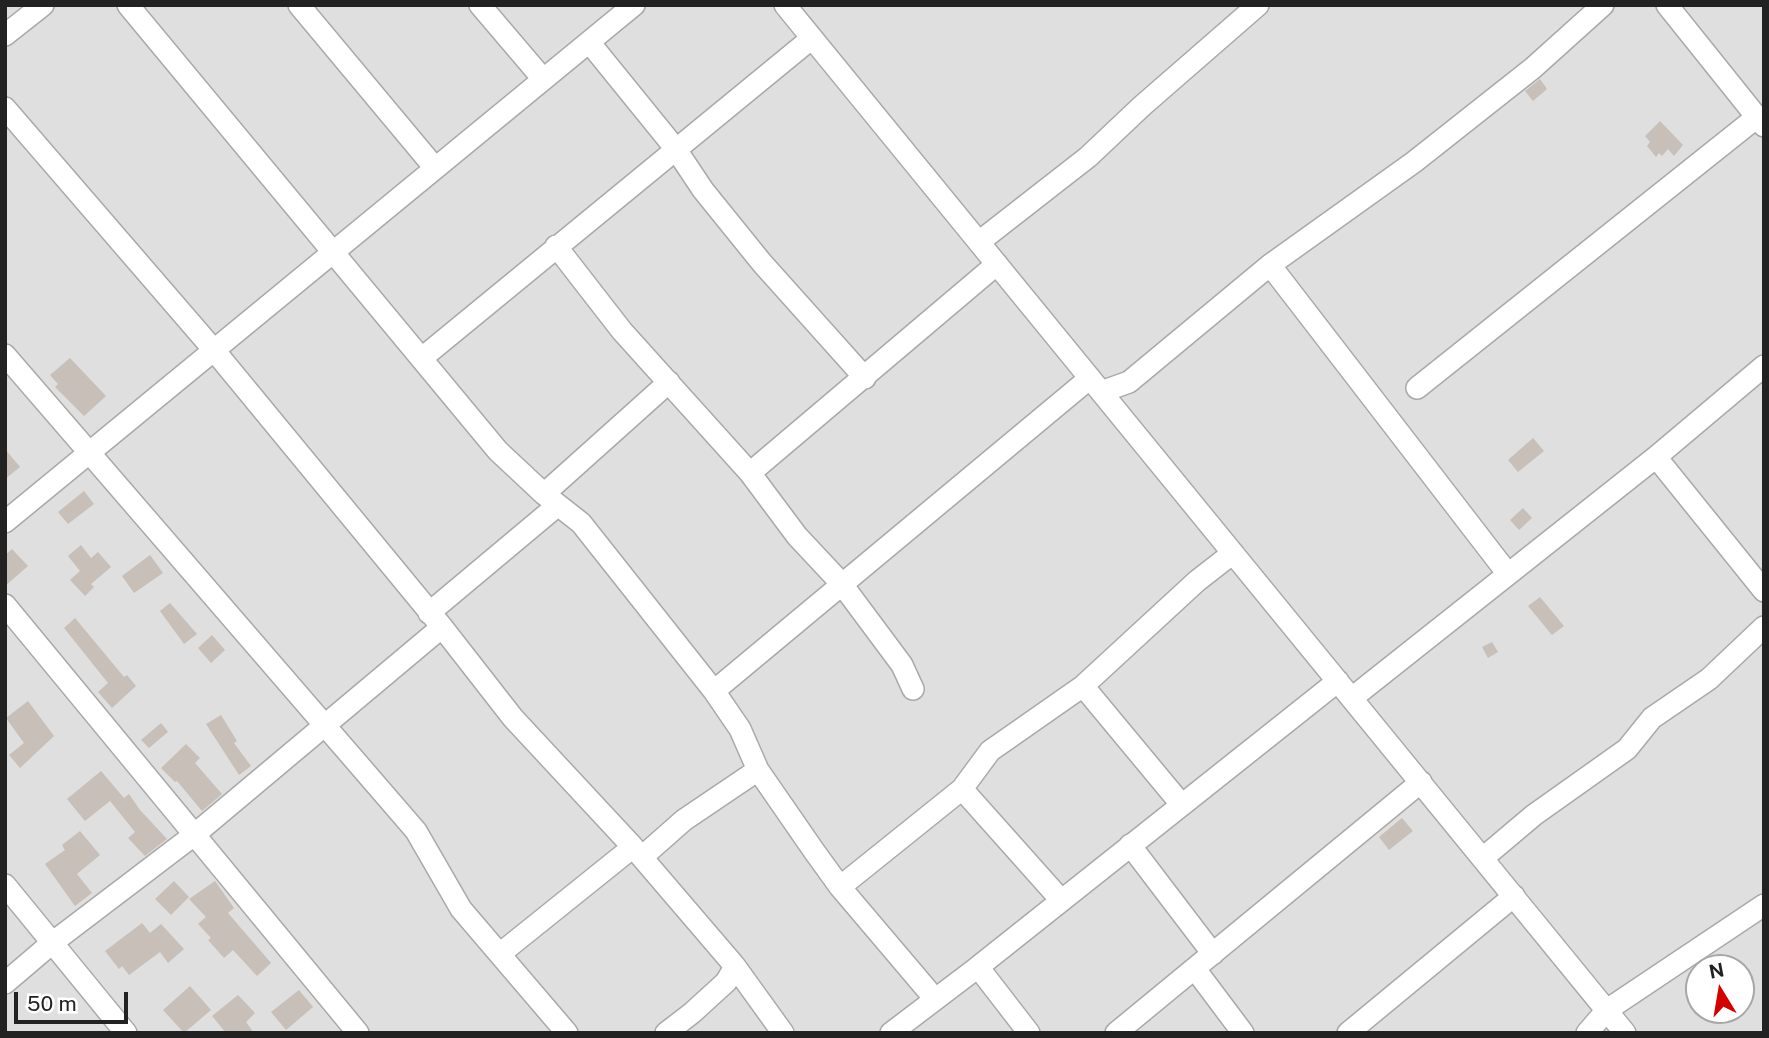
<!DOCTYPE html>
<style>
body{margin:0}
#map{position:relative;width:1769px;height:1038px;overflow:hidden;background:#f2efe9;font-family:"Public Sans",sans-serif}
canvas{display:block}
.frame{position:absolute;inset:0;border:7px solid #222;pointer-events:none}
.north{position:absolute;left:1685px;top:954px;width:70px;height:70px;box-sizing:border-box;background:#fff;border:2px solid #a7a7a7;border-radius:50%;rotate:349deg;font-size:19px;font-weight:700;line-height:28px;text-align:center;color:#222}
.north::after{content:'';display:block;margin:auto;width:24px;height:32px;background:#d40000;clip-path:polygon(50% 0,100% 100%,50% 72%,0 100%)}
.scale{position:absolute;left:14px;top:992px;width:114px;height:32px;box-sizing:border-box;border:4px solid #222;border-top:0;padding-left:9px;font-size:21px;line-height:24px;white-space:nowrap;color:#222;-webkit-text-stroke:5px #fff;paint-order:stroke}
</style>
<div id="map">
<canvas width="1769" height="1038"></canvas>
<div class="frame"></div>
<div class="north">N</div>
<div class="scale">50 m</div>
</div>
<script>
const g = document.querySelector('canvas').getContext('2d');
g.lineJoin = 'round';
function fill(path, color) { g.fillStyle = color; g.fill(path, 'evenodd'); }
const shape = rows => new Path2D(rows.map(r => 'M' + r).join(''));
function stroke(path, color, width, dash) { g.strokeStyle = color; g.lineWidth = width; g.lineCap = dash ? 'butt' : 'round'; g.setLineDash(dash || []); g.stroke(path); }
fill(shape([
 [5,5,1764,5,1764,1033,5,1033],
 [1699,968,1741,968,1741,1010,1699,1010]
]), '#e0dfdf');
fill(shape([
 [1540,79,1547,89,1533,101,1525,91],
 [1660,121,1683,145,1674,156,1668,149,1662,156,1659,153,1656,157,1647,146,1650,142,1645,136],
 [70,358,106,396,84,416,55,387,58,384,50,375],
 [1533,438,1544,451,1518,472,1508,460],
 [5,449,20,467,5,479],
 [84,491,94,504,68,524,58,512],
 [1523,508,1532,518,1519,530,1510,520],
 [81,545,91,558,98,552,111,567,91,584,94,587,85,596,70,580,80,571,68,556],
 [12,549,28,566,5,586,5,555],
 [150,555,163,573,134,593,122,576],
 [1540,597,1564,626,1552,635,1528,606],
 [170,603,197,634,184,644,160,611],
 [75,618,124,677,127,675,136,686,112,708,98,692,108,683,64,628],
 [212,635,225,650,211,663,198,648],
 [1492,642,1498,652,1488,658,1482,647],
 [28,701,54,736,20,768,9,755,24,743,6,718],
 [221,715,237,741,234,743,251,766,239,775,206,724],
 [161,723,168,732,149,748,141,740],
 [186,744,200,758,195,763,222,794,202,811,177,781,175,782,161,768],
 [101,771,124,798,129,794,140,810,167,839,145,856,128,838,135,832,110,801,85,821,67,799],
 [1402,818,1413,831,1389,850,1379,837],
 [80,831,100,855,77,874,92,893,75,906,45,864,65,850,62,845],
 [174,881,189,897,171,915,155,899],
 [215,881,234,908,228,913,271,963,257,976,233,950,224,958,208,940,211,938,198,924,206,917,189,899],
 [142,923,150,933,161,924,184,949,168,963,160,952,129,975,122,966,119,969,105,951],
 [190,986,211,1010,184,1033,163,1010],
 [299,990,313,1007,286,1030,271,1012],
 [238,995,255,1013,246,1022,254,1033,226,1033,212,1016]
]), '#c7bfb8');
const minor = shape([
 [128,5,498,451,544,494,581,523,714,691,1090,378],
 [299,5,435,168],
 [480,5,543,79],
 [785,5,1625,1033],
 [1667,5,1764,126],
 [5,35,43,5],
 [589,42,675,148,703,190,762,263,865,378],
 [5,108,213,349,442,627,513,718,633,847,734,965,783,1033],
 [979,242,1088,157,1142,106,1258,5],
 [556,246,622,331,750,473,797,536,841,583,902,665,913,689],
 [1270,265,1508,574],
 [5,355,416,831,461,909,567,1033],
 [422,358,812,38],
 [1417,388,1757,117],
 [1101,392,1129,382,1270,265,1414,162,1533,68,1603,5],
 [1656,457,1764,591],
 [750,473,997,264],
 [544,494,669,382],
 [5,522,634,5],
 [5,605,358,1033],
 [429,613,558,505],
 [1083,686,1181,804],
 [714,691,740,729,758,770,814,851,840,887,935,999],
 [1352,698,1656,457,1764,366],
 [962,789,1061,900],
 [1130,845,1213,954],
 [642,857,684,820,758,770],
 [1483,858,1534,815,1627,749,1652,718,1709,679,1764,627],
 [5,885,126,1033],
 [840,887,962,789,990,751,1083,686,1197,581,1233,553],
 [501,953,633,847],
 [978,967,1029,1033],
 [1195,969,1243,1033],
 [5,983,52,943,194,835,442,627],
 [666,1033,692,1013,726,982,732,972,734,965],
 [891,1033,978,967,1338,681],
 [1116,1033,1421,782],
 [1348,1033,1514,896],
 [1587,1033,1607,1010,1764,905]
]);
stroke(minor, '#a9a9a9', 24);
stroke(minor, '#fff', 21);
</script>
